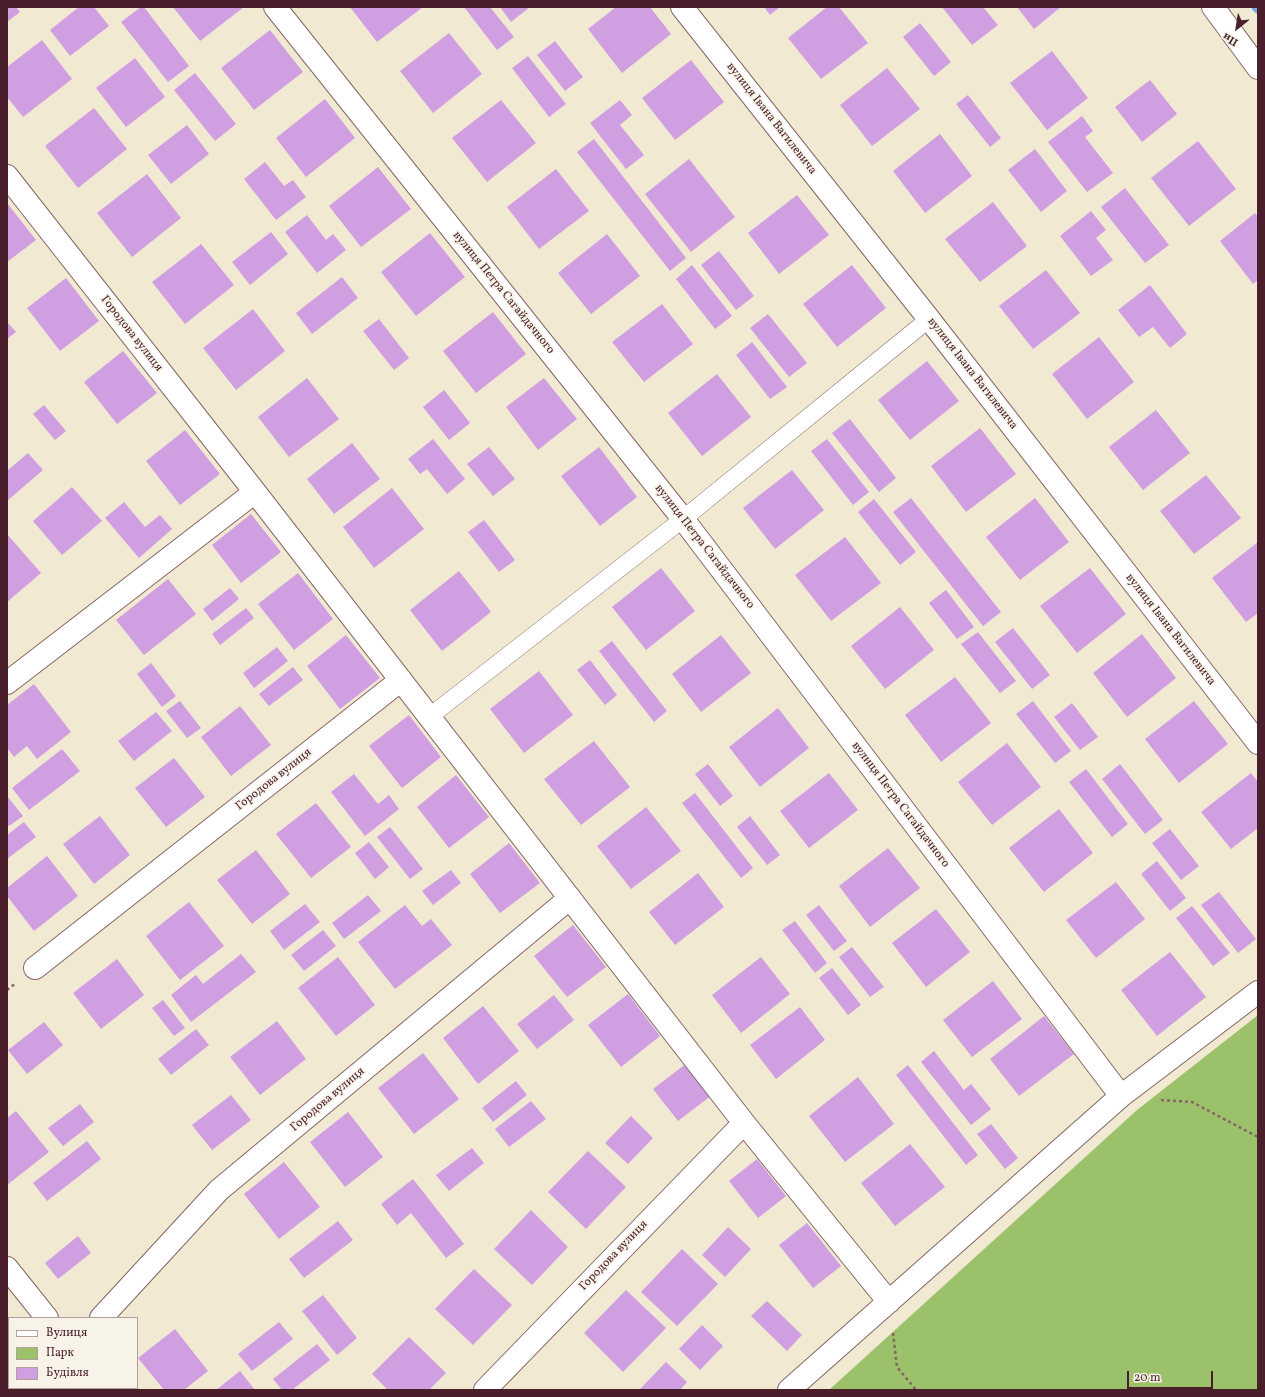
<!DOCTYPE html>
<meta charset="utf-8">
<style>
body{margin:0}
#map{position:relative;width:1265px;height:1397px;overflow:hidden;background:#f2e9d2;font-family:Vollkorn,serif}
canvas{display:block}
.frame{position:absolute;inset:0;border:8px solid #4a1f2b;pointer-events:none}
.legend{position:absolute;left:8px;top:1317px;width:130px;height:72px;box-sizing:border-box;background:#f7f3e8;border:1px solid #b29e9c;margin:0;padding:5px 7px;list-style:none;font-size:12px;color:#4a1f2b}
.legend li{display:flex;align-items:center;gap:8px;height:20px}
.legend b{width:20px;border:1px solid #b29e9c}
.north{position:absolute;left:1217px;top:8px;width:40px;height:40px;-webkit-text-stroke:3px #f7f3e8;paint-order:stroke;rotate:210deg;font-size:11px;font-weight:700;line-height:16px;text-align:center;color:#4a1f2b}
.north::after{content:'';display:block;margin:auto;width:14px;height:18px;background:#4a1f2b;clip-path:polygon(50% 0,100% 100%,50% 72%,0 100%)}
.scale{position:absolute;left:1127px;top:1371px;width:86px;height:18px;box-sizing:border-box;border:2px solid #4a1f2b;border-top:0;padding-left:5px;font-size:12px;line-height:14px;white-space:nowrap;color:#4a1f2b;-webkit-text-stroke:3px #f7f3e8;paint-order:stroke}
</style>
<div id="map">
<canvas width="1265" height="1397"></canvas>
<div class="frame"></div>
<ul class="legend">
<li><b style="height:5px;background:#fff"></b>Вулиця</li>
<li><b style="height:11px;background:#9cc16b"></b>Парк</li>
<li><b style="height:11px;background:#d09fe1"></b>Будівля</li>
</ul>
<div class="north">Пн</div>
<div class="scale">20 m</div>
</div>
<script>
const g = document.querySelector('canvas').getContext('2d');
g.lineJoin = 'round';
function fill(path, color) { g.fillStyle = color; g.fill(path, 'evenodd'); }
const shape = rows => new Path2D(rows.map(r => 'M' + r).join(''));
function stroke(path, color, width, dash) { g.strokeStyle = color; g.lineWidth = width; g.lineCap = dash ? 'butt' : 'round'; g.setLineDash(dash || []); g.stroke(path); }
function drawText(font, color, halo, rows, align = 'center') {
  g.font = font + ' Vollkorn,serif'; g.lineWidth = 3.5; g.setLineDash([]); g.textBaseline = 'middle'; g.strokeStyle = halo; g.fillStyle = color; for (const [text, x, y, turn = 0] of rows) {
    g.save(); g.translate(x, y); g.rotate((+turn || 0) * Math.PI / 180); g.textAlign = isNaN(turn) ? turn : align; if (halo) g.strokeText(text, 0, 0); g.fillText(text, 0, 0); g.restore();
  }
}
fill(shape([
 [1258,1015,1258,1390,829,1390,1137,1110]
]), '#9cc16b');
stroke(shape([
 [1256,7,1258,9]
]), '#72aae1', 9);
fill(shape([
 [7,7,16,7,20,12,7,22],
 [79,7,94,7,109,26,70,56,50,30],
 [141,7,144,7,189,66,168,82,121,22],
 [173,7,244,7,200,41],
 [350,7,423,7,377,42],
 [464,7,490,7,514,37,497,50],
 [500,7,530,7,511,22],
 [616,7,650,7,671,34,622,73,588,29],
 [764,7,780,7,770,15],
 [827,7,839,7,868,43,821,79,788,38],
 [942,7,983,7,998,25,972,45],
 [1017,7,1061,7,1034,29],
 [920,23,951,62,934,76,903,37],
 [270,30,303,72,254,110,221,68],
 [449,33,482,74,433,113,400,71],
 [42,40,72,79,23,117,7,97,7,67],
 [555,41,583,77,565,91,537,55],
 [1052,51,1088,98,1047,130,1010,83],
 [528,56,566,104,549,117,512,68],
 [135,58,165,97,126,127,96,88],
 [691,60,724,102,675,140,642,98],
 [887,68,920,109,872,146,840,105],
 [195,73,236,124,215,141,174,90],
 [1150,80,1177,114,1142,142,1115,107],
 [968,95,1001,138,990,147,956,104],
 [325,99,355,138,306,177,276,138],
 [501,100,536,143,487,182,452,138],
 [620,100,632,115,620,125,644,155,626,169,590,123],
 [94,108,127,149,78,188,45,146],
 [1082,116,1093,131,1085,137,1113,173,1087,192,1048,142],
 [187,125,209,154,171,184,148,155],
 [940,134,972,176,925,213,893,171],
 [594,139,686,258,670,271,577,152],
 [1198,141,1236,189,1189,226,1151,178],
 [1035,149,1067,191,1041,212,1008,170],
 [689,159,735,217,691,252,645,194],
 [265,162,284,186,293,180,306,197,276,220,244,179],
 [378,167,411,209,361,247,329,206],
 [556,169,589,211,539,249,507,207],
 [147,174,181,218,132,257,97,213],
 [1125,188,1169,245,1145,263,1101,207],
 [797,195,829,235,779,274,748,233],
 [993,202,1027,246,980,282,945,239],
 [7,203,36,240,7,262],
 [1091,211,1106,230,1096,238,1113,260,1091,276,1060,236],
 [1255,213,1258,217,1258,280,1253,284,1220,241],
 [307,215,326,240,333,234,346,250,317,273,285,232],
 [271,232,288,254,250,285,232,262],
 [430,233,465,277,416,316,381,272],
 [607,234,640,276,591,314,558,273],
 [201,244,234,285,185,324,152,282],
 [719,251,754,296,736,310,701,265],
 [692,265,732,316,715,329,676,279],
 [852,265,886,308,837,347,803,304],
 [1046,270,1080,313,1033,349,999,306],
 [342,277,358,298,312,334,296,313],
 [66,278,99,321,60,351,27,308],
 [1150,285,1187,334,1170,348,1153,327,1139,337,1118,310],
 [662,304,693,344,644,382,612,342],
 [253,309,285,351,236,390,203,348],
 [493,312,526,354,476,393,443,351],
 [768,314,807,363,789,377,750,328],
 [379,319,409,358,394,370,363,331],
 [7,322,16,332,7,339],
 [1099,337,1134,382,1087,419,1052,374],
 [752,342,787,387,770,399,736,355],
 [123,351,157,393,117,424,84,382],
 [927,361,959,401,910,440,878,400],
 [717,374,751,417,702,456,668,413],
 [307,378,339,419,289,457,258,417],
 [544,378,577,419,538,450,506,407],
 [444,390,470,423,449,440,423,407],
 [44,405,66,431,55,440,33,414],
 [1156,410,1190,453,1143,490,1109,447],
 [850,419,896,478,879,492,832,433],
 [980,428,1016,474,966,512,931,466],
 [185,430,220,474,180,505,146,461],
 [433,439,465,479,447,494,427,469,420,474,408,459],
 [827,439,869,492,853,505,811,451],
 [352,443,380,479,334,514,307,479],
 [489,447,515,479,493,496,467,464],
 [599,447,637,497,600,526,561,476],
 [28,453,43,470,7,501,7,471],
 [792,470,824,510,775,549,743,508],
 [1206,475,1241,518,1194,554,1160,511],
 [72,487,102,521,62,555,33,521],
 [392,488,424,529,374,568,343,527],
 [911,498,1001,612,983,626,893,512],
 [1035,498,1069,542,1020,580,986,537],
 [874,499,916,552,900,565,858,512],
 [124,502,145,527,160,515,172,529,139,558,105,518],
 [251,514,281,552,241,583,212,545],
 [484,520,515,560,499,572,468,532],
 [7,534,41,573,7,602],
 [845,537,881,583,831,621,795,575],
 [1258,542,1258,613,1246,622,1212,578],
 [661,568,695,611,646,650,612,607],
 [1090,568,1126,614,1077,653,1040,606],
 [459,571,491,612,442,651,410,610],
 [298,573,333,619,294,650,258,604],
 [168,579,196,614,144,655,116,620],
 [230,588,239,599,212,621,203,609],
 [946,590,974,627,957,639,929,603],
 [900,607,934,650,885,689,851,646],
 [246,608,254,618,220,645,212,634],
 [1013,628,1050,675,1032,689,995,642],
 [978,632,1016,681,1000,693,961,644],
 [1142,634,1176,678,1127,717,1093,673],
 [346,635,380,678,340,709,307,666],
 [721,635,751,673,701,712,672,674],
 [612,641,667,711,654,722,599,651],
 [277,647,288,661,254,688,243,673],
 [590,660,617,695,605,705,577,670],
 [151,663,176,696,162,707,137,674],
 [293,667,303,680,269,706,259,694],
 [539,671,573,715,524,753,490,709],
 [955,677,991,723,941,762,905,715],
 [34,684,71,732,37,759,27,746,14,757,7,748,7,705],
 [180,701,201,728,187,738,166,711],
 [1033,701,1071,751,1055,763,1016,714],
 [1194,701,1228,744,1179,783,1145,739],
 [1072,703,1098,737,1080,750,1054,717],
 [240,706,271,745,231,776,201,737],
 [778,708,809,748,760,787,729,747],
 [156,712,172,731,134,761,118,741],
 [409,715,441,757,402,788,369,746],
 [594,741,630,787,581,825,544,779],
 [1007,743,1041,787,992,825,958,782],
 [62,749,80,771,29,810,12,788],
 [174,758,205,797,166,827,135,788],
 [708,764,733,796,720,806,695,774],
 [1120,764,1163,820,1145,834,1102,779],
 [1086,769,1128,824,1112,837,1069,782],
 [829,773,858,810,809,848,780,811],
 [1251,773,1258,782,1258,828,1231,849,1201,812],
 [354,774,378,804,389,795,399,809,365,836,331,792],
 [456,775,489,817,449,848,417,807],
 [695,793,753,868,741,878,682,803],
 [7,796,23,816,9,826,7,824],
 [316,803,351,847,311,878,276,834],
 [646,807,681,851,631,889,597,846],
 [1059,809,1093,853,1044,892,1009,848],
 [100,816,130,855,94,884,63,844],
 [750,816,780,855,767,865,737,827],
 [24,822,36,837,7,859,7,835],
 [390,827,423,869,410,879,377,837],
 [1170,829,1199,866,1181,880,1152,843],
 [369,842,389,867,375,879,355,853],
 [509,843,540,883,500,913,470,874],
 [888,848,920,888,870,927,839,886],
 [256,850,290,894,252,924,217,880],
 [47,856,78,896,34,931,7,896,7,888],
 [1157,861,1186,898,1170,911,1141,874],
 [451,870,461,883,433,905,422,891],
 [698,873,724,907,675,945,649,912],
 [1116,882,1145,919,1096,958,1066,920],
 [1219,892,1256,939,1238,953,1201,905],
 [368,895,381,911,344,939,332,923],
 [189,902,224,946,180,980,146,936],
 [305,904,320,922,284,950,270,931],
 [405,905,422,926,431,919,452,945,395,989,358,942],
 [819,905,847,941,834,951,806,915],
 [1192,906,1230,953,1213,966,1176,918],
 [936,909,970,952,926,987,892,943],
 [795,921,827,963,815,973,782,930],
 [573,925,606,967,567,997,534,956],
 [323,930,336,946,304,971,291,955],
 [852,947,884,987,870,997,839,957],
 [1170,952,1206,997,1157,1036,1121,990],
 [241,954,256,972,191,1022,171,995,196,975,203,984],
 [338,957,375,1005,336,1036,298,988],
 [761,957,790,994,741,1033,712,995],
 [117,959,144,995,101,1029,73,993],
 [832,968,861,1005,848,1015,819,978],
 [993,981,1022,1019,972,1057,943,1020],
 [628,994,660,1036,621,1067,588,1025],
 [554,995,574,1020,537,1049,517,1024],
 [163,1000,185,1028,174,1036,152,1008],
 [483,1006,519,1051,478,1084,443,1038],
 [800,1007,825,1040,776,1079,750,1045],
 [1044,1016,1074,1054,1019,1096,990,1059],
 [277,1021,306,1059,260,1095,230,1057],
 [44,1022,63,1045,27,1074,8,1050],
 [196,1029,209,1045,171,1075,158,1059],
 [934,1051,964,1090,971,1084,991,1109,971,1125,921,1062],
 [423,1053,459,1099,414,1134,378,1088],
 [687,1063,712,1095,678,1121,653,1089],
 [908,1065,978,1155,966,1165,896,1075],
 [858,1077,894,1124,845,1162,809,1116],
 [516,1081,527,1095,493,1122,482,1108],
 [231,1095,251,1120,212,1150,192,1125],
 [531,1101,546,1119,509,1147,495,1129],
 [80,1104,94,1122,63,1146,48,1128],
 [16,1111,49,1152,7,1185,7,1118],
 [348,1112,383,1157,345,1187,310,1142],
 [631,1116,653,1138,628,1164,605,1143],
 [991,1124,1018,1158,1005,1169,977,1134],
 [87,1141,101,1159,47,1201,33,1183],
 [910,1144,945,1187,895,1226,861,1183],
 [472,1148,484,1163,449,1191,436,1175],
 [588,1151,626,1187,586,1229,548,1192],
 [757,1159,786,1196,758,1218,729,1181],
 [284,1162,320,1207,279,1239,244,1194],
 [413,1179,464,1244,446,1258,411,1213,397,1225,381,1204],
 [531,1210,568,1247,532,1285,494,1249],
 [338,1221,353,1240,304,1278,289,1259],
 [807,1223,841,1266,813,1288,779,1245],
 [728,1227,751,1249,725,1277,702,1255],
 [78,1236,91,1253,58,1279,45,1263],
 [682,1249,718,1284,677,1326,641,1292],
 [474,1269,512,1305,473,1345,435,1309],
 [626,1290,666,1328,623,1372,584,1333],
 [323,1295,357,1338,337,1355,302,1311],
 [767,1301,802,1335,787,1351,751,1316],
 [279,1322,293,1339,252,1371,238,1354],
 [702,1325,723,1346,700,1370,679,1349],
 [7,1328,9,1330,9,1388,20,1388,17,1390,7,1390],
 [175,1329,208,1371,184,1390,164,1390,138,1358],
 [409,1337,446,1373,429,1390,388,1390,372,1374],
 [317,1344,330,1360,292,1390,282,1390,273,1379],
 [666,1362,687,1382,680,1390,641,1390,640,1389],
 [240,1371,255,1390,216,1390]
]), '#d09fe1');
const lane = shape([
 [429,717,683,519,929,319]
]);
const street = shape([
 [275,7,683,519,1121,1096],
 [682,7,929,319,1258,743],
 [1213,7,1258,68],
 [7,176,255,492,744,1123,889,1302],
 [7,683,255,492],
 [35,968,401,680],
 [7,1268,47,1318],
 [101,1318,219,1190,570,898],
 [102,1388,104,1390],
 [485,1390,744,1123],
 [789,1390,1121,1096,1258,992]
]);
stroke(lane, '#856665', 18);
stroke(street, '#856665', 24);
stroke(shape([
 [7,990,16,983],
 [1161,1100,1192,1102,1258,1137],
 [893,1333,897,1367,916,1390]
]), '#856665', 2.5, [3, 3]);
stroke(lane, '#fff', 17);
stroke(street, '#fff', 22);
drawText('12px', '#4a1f2b', '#f7f3e8', [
 ["вулиця Івана Вагилевича",771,119,52],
 ["вулиця Петра Сагайдачного",503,293,51],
 ["Городова вулиця",131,334,52],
 ["вулиця Івана Вагилевича",972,374,52],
 ["вулиця Петра Сагайдачного",704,547,52],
 ["вулиця Івана Вагилевича",1170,630,52],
 ["Городова вулиця",274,780,-38],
 ["вулиця Петра Сагайдачного",900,805,53],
 ["Городова вулиця",328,1100,-40],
 ["Городова вулиця",614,1256,-46]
]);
</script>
